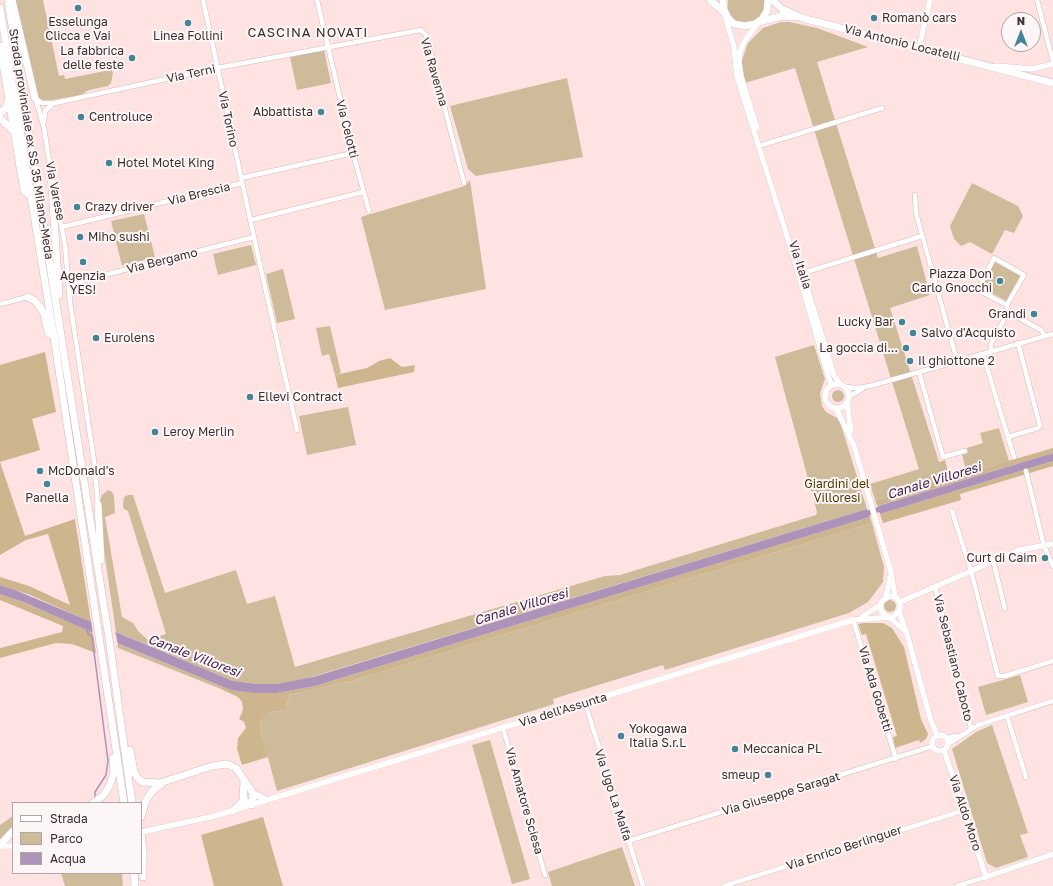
<!DOCTYPE html>
<meta charset="utf-8">
<style>
body{margin:0}
#map{position:relative;width:1053px;height:886px;overflow:hidden;background:#ffe3e3;font-family:"Golos Text",sans-serif}
canvas{display:block}
.legend{position:absolute;left:12px;top:802px;width:130px;height:72px;box-sizing:border-box;background:#fdf6f6;border:1px solid #b0a6a6;margin:0;padding:5px 7px;list-style:none;font-size:12px;color:#3c2f2f}
.legend li{display:flex;align-items:center;gap:8px;height:20px}
.legend b{width:20px;border:1px solid #b0a6a6}
.north{position:absolute;left:1001px;top:12px;width:40px;height:40px;box-sizing:border-box;background:#fdf6f6;border:1px solid #b0a6a6;border-radius:50%;rotate:0deg;font-size:11px;font-weight:700;line-height:16px;text-align:center;color:#3c2f2f}
.north::after{content:'';display:block;margin:auto;width:14px;height:18px;background:#438497;clip-path:polygon(50% 0,100% 100%,50% 72%,0 100%)}
</style>
<div id="map">
<canvas width="1053" height="886"></canvas>
<ul class="legend">
<li><b style="height:5px;background:#fff"></b>Strada</li>
<li><b style="height:11px;background:#cebb9a"></b>Parco</li>
<li><b style="height:11px;background:#ad93b9"></b>Acqua</li>
</ul>
<div class="north">N</div>
</div>
<script>
const g = document.querySelector('canvas').getContext('2d');
g.lineJoin = 'round';
function fill(path, color) { g.fillStyle = color; g.fill(path, 'evenodd'); }
const shape = rows => new Path2D(rows.map(r => 'M' + r).join(''));
function stroke(path, color, width, dash) { g.strokeStyle = color; g.lineWidth = width; g.lineCap = dash ? 'butt' : 'round'; g.setLineDash(dash || []); g.stroke(path); }
function drawText(font, color, halo, rows, align = 'center') {
  g.font = font + ' "Golos Text",sans-serif'; g.lineWidth = 4; g.setLineDash([]); g.textBaseline = 'middle'; g.strokeStyle = halo; g.fillStyle = color; for (const [text, x, y, turn = 0] of rows) {
    g.save(); g.translate(x, y); g.rotate((+turn || 0) * Math.PI / 180); g.textAlign = isNaN(turn) ? turn : align; if (halo) g.strokeText(text, 0, 0); g.fillText(text, 0, 0); g.restore();
  }
}
fill(shape([
 [15,0,43,0,59,76,64,75,65,79,110,70,109,65,113,73,111,83,108,86,89,90,81,95,46,101,39,99],
 [728,0,764,0,764,9,758,19,748,24,736,21,728,13],
 [781,22,789,22,817,28,868,47,817,62,878,258,917,246,930,295,890,308,939,462,945,460,950,478,875,500,870,484,919,469,795,68,745,83,741,63,748,43,763,28],
 [324,50,331,83,297,90,290,57],
 [567,78,583,157,476,176,468,169,450,106],
 [470,180,486,289,385,310,361,217,465,186],
 [972,183,1018,206,1023,216,1014,233,1005,230,992,254,970,242,961,246,954,239,950,226],
 [144,214,155,257,122,266,111,221],
 [251,245,256,265,218,275,213,254],
 [995,262,1020,276,1006,301,981,287],
 [283,269,295,319,277,323,266,274],
 [330,326,341,373,335,375,329,354,322,356,316,328],
 [814,345,825,379,820,393,822,406,826,412,837,418,840,422,867,509,298,681,277,684,257,684,233,681,116,632,101,530,100,501,102,495,108,490,112,492,114,496,115,513,105,517,122,617,133,623,139,632,148,640,166,634,128,511,124,509,123,506,124,497,128,495,133,495,165,593,236,570,247,604,275,596,295,667,605,576,620,575,816,515,817,512,775,357],
 '832 396a6 6 0 1 1 12 0a6 6 0 1 1-12 0Z',
 [348,407,356,445,307,455,299,416],
 [999,428,1009,461,967,473,962,455,968,453,967,448,983,443,980,433],
 [872,523,884,567,883,582,868,602,849,613,665,670,663,665,553,699,554,704,277,791,260,728,261,718,270,712,286,710,289,695,351,681],
 '884 606a6 6 0 1 1 12 0a6 6 0 1 1-12 0Z',
 [117,643,222,686,221,689,118,648],
 [1020,675,1028,702,986,715,978,687],
 [992,725,1028,833,1020,835,1028,857,996,868,987,863,952,749,976,732],
 [490,740,530,879,512,884,472,745],
 [13,816,13,827,0,841,0,825],
 [622,847,635,886,552,886,548,872],
 [61,873,122,873,123,886,65,886]
]), '#cebb9a');
fill(shape([
 [45,352,56,412,32,419,40,450,0,462,25,536,75,519,91,622,30,595,0,585,0,577,29,586,70,605,48,534,26,540,0,555,0,365],
 [390,358,402,367,415,365,414,372,338,388,335,375,367,368,379,361],
 [1053,448,1053,453,877,506,875,500,950,478,949,476,966,471,967,473],
 [1053,461,1053,466,960,494,961,500,883,523,880,514],
 [870,517,872,523,351,681,289,695,286,710,270,712,261,719,260,728,268,757,242,765,237,749,238,738,246,728,244,722,239,719,243,710,242,702,238,697,221,689,222,686,231,690,277,693,315,686],
 [0,594,26,603,93,633,96,653,72,644,56,643,0,658,0,648,62,632,63,626,0,600],
 [864,623,883,623,892,628,904,647,921,719,928,734,926,739,920,743,919,740,895,748,893,737,897,736,866,634,862,635,858,624],
 [263,817,283,886,214,886,201,835]
]), '#cdb68d');
fill(shape([
 [1053,453,1053,461,880,514,878,506],
 [867,509,870,517,315,686,277,693,256,693,231,690,93,633,26,603,0,594,0,585,15,590,233,681,257,684,277,684,313,677]
]), '#ad93b9');
fill(shape([
 [91,619,115,630,118,645,93,636]
]), '#ffe3e3');
stroke(shape([
 [87,630,88,634,92,636,108,761,106,775,95,792,95,797]
]), '#ad93b9', 1.5);
stroke(shape([
 [862,515,886,507]
]), '#ad93b9', 5.5);
const minor = shape([
 [203,0,255,242,297,430],
 [317,0,353,153,369,211],
 [1037,0,1053,61],
 [35,98,42,103,55,103,217,68,421,30,426,35,464,183],
 [36,100,44,128,51,173],
 [44,122,45,111,52,105],
 [762,145,882,108],
 [241,178,353,153],
 [55,192,65,245,70,302,94,461,98,505],
 [915,195,916,213,957,361],
 [251,220,363,192],
 [62,227,242,183],
 [803,273,922,236],
 [69,284,254,237],
 [0,304,28,297],
 [1007,305,978,290,994,258,1024,275,1007,305,1008,312],
 [991,351,991,344,1008,312,1041,330,1045,336],
 [983,354,1014,457],
 [919,372,943,457,965,451],
 [846,387,857,388,870,386,1053,334],
 [850,396,862,389],
 [1008,437,1038,428,1040,426,1018,343],
 [1026,471,1044,546,1053,566],
 [952,511,971,571,998,676,1005,676,1053,661],
 [993,560,1005,609],
 [935,587,971,728],
 [853,620,896,759],
 [585,703,643,886],
 [1007,716,1026,777],
 [503,728,545,875],
 [947,738,957,736],
 [948,744,978,725,1053,701],
 [628,841,933,746],
 [724,886,965,810],
 [957,886,986,877]
]);
const tertiary = shape([
 [725,15,734,47,737,77,791,249,831,385],
 [919,48,930,0],
 [996,66,1032,69,1053,64],
 [757,128,741,76,739,62,740,52,744,42,758,23],
 [801,268,834,375,840,384],
 '825 396a12 12 0 1 1 24 0a12 12 0 1 1-24 0Z',
 [847,403,851,431],
 [836,408,854,446,891,572,895,597],
 [886,597,890,577],
 [900,602,1019,550,1053,544],
 [899,612,907,634,930,718,937,735],
 [862,617,880,605],
 [889,617,905,631],
 '932 743a8 8 0 1 1 16 0a8 8 0 1 1-16 0Z',
 [944,750,986,877,1053,854],
 [146,831,215,816,853,620,893,617,900,609,900,602,895,597,889,596,881,602,881,611,886,616],
 [0,846,13,846]
]);
const primary = shape([
 [710,0,725,13],
 [723,0,724,10,728,18,734,24,745,26,755,24,762,19,767,11,768,0],
 [772,0,782,9,802,18,1053,83],
 [759,22,781,16,794,17]
]);
const trunk = shape([
 [8,0,110,645,132,803],
 [12,0,35,98],
 [0,8,54,337,124,803],
 [0,46,24,191,30,195],
 [0,113,5,109,8,102],
 [0,118,13,131],
 [51,172,59,295],
 [28,297,35,301,41,308,44,314,48,332,54,337],
 [98,505,101,560],
 [130,750,134,772,139,780,143,782,160,783,212,766,227,764,236,768,253,793,266,800],
 [244,798,247,804,252,805,253,793],
 [93,803,104,795,110,785,114,772,113,758],
 [233,811,243,801,244,781],
 [141,817,146,800,154,789,161,785],
 [141,831,143,852,143,877],
 [0,845,13,831],
 [134,873,135,886]
]);
stroke(minor, '#dab8b8', 5.5);
stroke(tertiary, '#dab8b8', 6);
stroke(primary, '#dab8b8', 8);
stroke(trunk, '#dab8b8', 8);
stroke(minor, '#fff', 4.5);
stroke(tertiary, '#fff', 5.5);
stroke(primary, '#fff', 7);
stroke(trunk, '#fff', 7);
const tertiaryBridge = shape([
 [141,832,146,831]
]);
stroke(tertiaryBridge, '#dab8b8', 6, []);
stroke(tertiaryBridge, '#fff', 5.5);
for (const [x, y, r, color] of [
 [78,8,4,"#438497"],
 [874,18,4,"#438497"],
 [188,23,4,"#438497"],
 [132,58,4,"#438497"],
 [321,112,4,"#438497"],
 [81,117,4,"#438497"],
 [109,163,4,"#438497"],
 [77,207,4,"#438497"],
 [80,237,4,"#438497"],
 [83,262,4,"#438497"],
 [1000,281,4,"#438497"],
 [1034,314,4,"#438497"],
 [902,322,4,"#438497"],
 [913,333,4,"#438497"],
 [96,338,4,"#438497"],
 [906,348,4,"#438497"],
 [910,361,4,"#438497"],
 [250,397,4,"#438497"],
 [155,432,4,"#438497"],
 [40,471,4,"#438497"],
 [47,484,4,"#438497"],
 [1045,558,4,"#438497"],
 [621,736,4,"#438497"],
 [735,749,4,"#438497"],
 [768,775,4,"#438497"]
]) { const dot = new Path2D(); dot.arc(x, y, r, 0, 2 * Math.PI); g.fillStyle = color; g.fill(dot); stroke(dot, '#fdf6f6', 1.5); }
drawText('12px', '#3c2f2f', '#fdf6f6', [
 ["Romanò cars",882,18],
 ["Esselunga",78,22,"center"],
 ["Clicca e Vai",78,36,"center"],
 ["Linea Follini",188,36,"center"],
 ["La fabbrica",124,51,"right"],
 ["delle feste",124,65,"right"],
 ["Abbattista",313,112,"right"],
 ["Centroluce",89,117],
 ["Hotel Motel King",117,163],
 ["Crazy driver",85,207],
 ["Miho sushi",88,237],
 ["Piazza Don",992,274,"right"],
 ["Carlo Gnocchi",992,288,"right"],
 ["Agenzia",83,276,"center"],
 ["YES!",83,290,"center"],
 ["Grandi",1026,314,"right"],
 ["Lucky Bar",894,322,"right"],
 ["Salvo d'Acquisto",921,333],
 ["Eurolens",104,338],
 ["La goccia di...",898,348,"right"],
 ["Il ghiottone 2",918,361],
 ["Ellevi Contract",258,397],
 ["Leroy Merlin",163,432],
 ["McDonald's",48,471],
 ["Panella",47,498,"center"],
 ["Curt di Caim",1037,558,"right"],
 ["Yokogawa",629,729],
 ["Italia S.r.L",629,743],
 ["Meccanica PL",743,749],
 ["smeup",760,775,"right"]
], 'left');
drawText('12px', '#3c2f2f', '#fdf6f6', [
 ["Via Antonio Locatelli",902,43,14],
 ["Via Ravenna",434,72,74],
 ["Via Terni",191,74,-12],
 ["Via Torino",228,119,78],
 ["Via Celotti",347,129,76],
 ["Strada provinciale ex SS 35 Milano-Meda",31,144,81],
 ["Via Varese",55,191,79],
 ["Via Brescia",199,194,-14],
 ["Via Bergamo",162,261,-14],
 ["Via Italia",800,265,72],
 ["Via Sebastiano Caboto",953,658,76],
 ["Via Ada Gobetti",875,689,73],
 ["Via dell'Assunta",563,710,-17],
 ["Via Giuseppe Saragat",781,794,-17],
 ["Via Ugo La Malfa",613,795,72],
 ["Via Amatore Sciesa",524,801,74],
 ["Via Aldo Moro",965,813,72],
 ["Via Enrico Berlinguer",844,848,-18]
]);
drawText('12px', '#4f3700', '#fdf6f6', [
 ["Giardini del",837,484],
 ["Villoresi",837,498]
]);
g.letterSpacing = '1px';
drawText('13px', '#3c2f2f', '#fdf6f6', [
 ["CASCINA NOVATI",308,33]
]);
g.letterSpacing = '0px';
drawText('italic 13px', '#422050', '#fdf6f6', [
 ["Canale Villoresi",934,481,-17],
 ["Canale Villoresi",521,607,-17],
 ["Canale Villoresi",194,656,21]
]);
</script>
